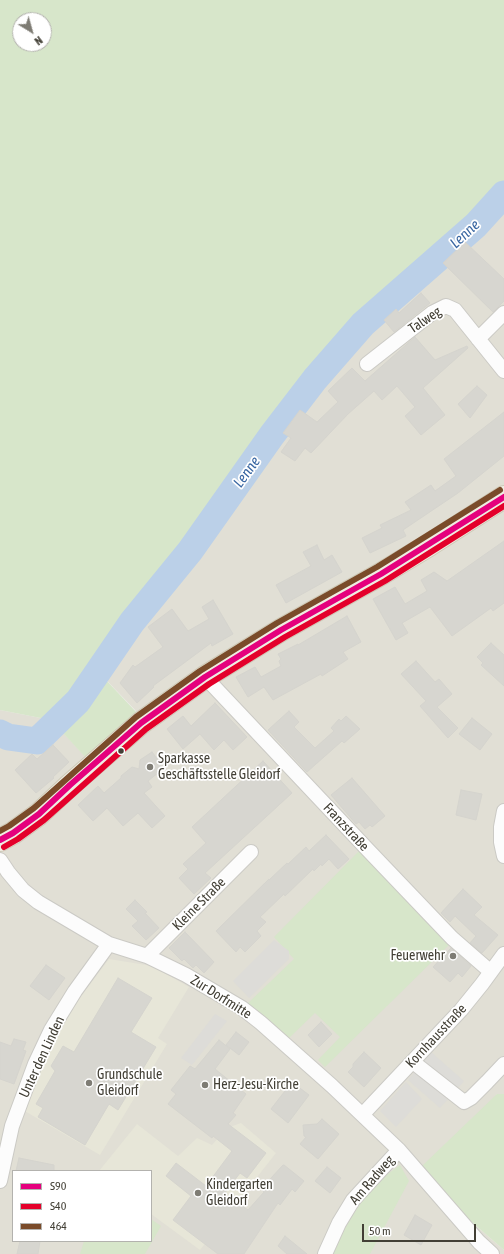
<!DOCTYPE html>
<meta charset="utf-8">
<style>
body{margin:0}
#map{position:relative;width:504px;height:1254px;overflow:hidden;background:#edede8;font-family:"Asap Condensed",sans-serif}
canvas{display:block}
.legend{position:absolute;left:12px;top:1170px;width:140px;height:72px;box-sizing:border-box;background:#fff;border:1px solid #b3b2ae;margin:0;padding:5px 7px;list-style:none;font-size:12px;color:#423f35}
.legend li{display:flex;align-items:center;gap:8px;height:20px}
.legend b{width:20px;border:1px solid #b3b2ae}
.north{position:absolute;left:12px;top:12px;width:40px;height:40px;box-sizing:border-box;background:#fff;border:1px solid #b3b2ae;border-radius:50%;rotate:143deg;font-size:11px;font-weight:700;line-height:16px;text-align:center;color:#423f35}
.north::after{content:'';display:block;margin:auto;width:14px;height:18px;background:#7e7c74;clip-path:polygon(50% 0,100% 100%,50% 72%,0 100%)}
.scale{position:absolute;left:362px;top:1224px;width:114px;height:18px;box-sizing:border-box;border:2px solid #423f35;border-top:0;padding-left:5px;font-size:12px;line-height:14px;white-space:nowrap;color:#423f35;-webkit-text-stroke:3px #fff;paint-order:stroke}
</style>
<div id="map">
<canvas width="504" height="1254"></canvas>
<ul class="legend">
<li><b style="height:5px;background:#e5007d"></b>S90</li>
<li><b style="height:5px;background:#e4002b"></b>S40</li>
<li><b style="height:5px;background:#7a4b2a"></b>464</li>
</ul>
<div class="north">N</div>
<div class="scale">50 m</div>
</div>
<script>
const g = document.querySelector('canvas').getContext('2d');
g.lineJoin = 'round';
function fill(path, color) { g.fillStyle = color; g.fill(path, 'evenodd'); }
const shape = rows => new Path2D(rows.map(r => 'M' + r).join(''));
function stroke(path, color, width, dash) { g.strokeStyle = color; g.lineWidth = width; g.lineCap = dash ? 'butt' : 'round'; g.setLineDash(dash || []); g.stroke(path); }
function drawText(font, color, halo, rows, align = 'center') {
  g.font = font + ' "Asap Condensed",sans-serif'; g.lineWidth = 3.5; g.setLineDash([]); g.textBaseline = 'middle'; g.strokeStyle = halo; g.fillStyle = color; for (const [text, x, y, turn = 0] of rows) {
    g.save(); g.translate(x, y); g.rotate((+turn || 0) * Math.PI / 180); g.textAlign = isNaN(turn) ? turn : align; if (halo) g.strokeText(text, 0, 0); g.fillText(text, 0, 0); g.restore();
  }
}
fill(shape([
 [504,201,504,1094,497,1094,458,1210,504,1250,504,1254,0,1254,0,710,51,720,87,758,137,712,89,662,198,537,252,448,345,327],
 [13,1171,151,1171,151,1241,13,1241]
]), '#e1dfd5');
fill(shape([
 [109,959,152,966,189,987,158,1038,167,1044,100,1155,23,1110,46,1056,72,1008],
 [241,1123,276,1153,200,1250,151,1214,151,1171,99,1171,137,1124,178,1156,197,1138,212,1145,227,1128]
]), '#e7e6d8');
fill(shape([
 [0,0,504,0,504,201,345,327,252,448,198,537,89,662,137,713,87,759,51,720,0,710],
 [20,20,44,20,44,44,20,44],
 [360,850,449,945,325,1067,318,1060,340,1037,315,1013,289,1038,247,1004,294,959,274,937],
 [497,1094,504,1094,504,1250,458,1210,422,1166],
 [400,1165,409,1181,370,1254,330,1254,352,1216,374,1184],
 [151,1219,161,1226,145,1254,80,1254,84,1241,151,1241]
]), '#d7e6ca');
fill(shape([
 [274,940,289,951,289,959,249,998,233,981],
 [215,1014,227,1021,192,1065,181,1058],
 [431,1052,464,1081,440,1108,408,1080],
 [406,1082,422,1099,396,1127,380,1111]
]), '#dddcd8');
stroke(shape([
 [0,733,8,737,37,741,78,701,132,622,190,551,272,435,315,379,363,324,476,225,504,194]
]), '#bbd0e8', 27);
const building = shape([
 [465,242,504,279,504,301,493,312,443,263,465,242],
 [421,293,430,303,394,332,384,320,396,309,399,313,421,293],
 [415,337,435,360,467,346,468,348,423,388,445,415,421,435,405,416,415,407,397,386,382,400,374,391,348,414,311,453,305,448,295,461,281,452,291,438,283,433,300,410,317,422,338,402,328,391,352,368,365,381,415,337],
 [477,386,487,395,470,418,458,404,477,386],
 [504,412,504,456,458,493,403,530,406,536,370,553,362,538,382,528,380,525,411,510,405,502,431,485,435,491,456,476,444,459,504,412],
 [504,541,504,603,493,611,491,608,452,636,430,607,402,623,408,633,396,640,373,599,395,587,405,604,427,591,421,580,434,572,447,581,504,541],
 [317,545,324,560,332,555,342,572,286,603,276,585,311,566,303,552,317,545],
 [213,600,233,634,212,646,211,643,153,686,154,687,137,703,120,683,133,665,135,667,163,647,148,627,172,609,188,631,209,619,202,607,213,600],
 [347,616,361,642,343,652,348,659,322,676,321,674,273,700,264,687,248,697,236,677,255,667,261,677,281,666,279,661,281,659,278,654,298,644,298,645,347,616],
 [491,643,504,655,504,686,481,665,483,663,477,657,491,643],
 [416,661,435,682,439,679,452,694,437,707,458,728,448,738,420,706,426,701,401,674,416,661],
 [215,703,247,737,233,750,224,740,214,750,200,734,183,749,167,729,183,716,191,726,215,703],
 [289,711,299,722,294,727,315,748,334,731,331,728,339,719,341,721,346,716,360,729,344,743,342,741,307,772,268,730,289,711],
 [472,718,492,734,480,750,459,734,472,718],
 [53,745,69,762,53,777,54,778,36,793,15,770,32,754,37,759,53,745],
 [152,752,164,768,148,781,152,787,144,793,165,816,152,828,138,813,123,826,107,808,93,821,78,805,98,786,104,793,121,778,121,776,132,767,139,769,140,760,152,752],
 [263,761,292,793,205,873,211,878,194,894,179,878,188,869,183,864,206,843,192,827,263,761],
 [352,778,385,816,372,827,370,825,365,829,359,822,356,824,331,795,352,778],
 [461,790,482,794,476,820,456,815,461,790],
 [326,835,349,859,338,869,329,859,322,866,321,864,314,871,313,869,285,896,284,894,260,917,266,922,257,931,261,936,245,952,240,947,236,952,216,931,269,879,269,880,287,863,288,864,306,847,309,851,326,835],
 [463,889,482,907,474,915,498,935,482,953,470,943,476,936,455,916,450,922,441,913,463,889],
 [135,900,147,912,145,913,159,928,146,940,132,926,138,921,126,909,135,900],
 [185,932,214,962,204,973,196,965,193,968,184,959,182,961,169,948,185,932],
 [451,948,471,966,462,977,458,973,450,982,433,967,451,948],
 [46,965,65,978,49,1000,30,986,46,965],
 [118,978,152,998,131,1032,156,1047,118,1110,109,1104,85,1145,38,1117,43,1108,36,1104,55,1071,51,1066,63,1046,74,1052,118,978],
 [321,1022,332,1034,319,1047,308,1035,321,1022],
 [236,1032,249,1042,239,1055,226,1045,236,1032],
 [14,1039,26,1042,23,1050,26,1051,14,1084,0,1079,0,1042,11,1046,14,1039],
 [219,1040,230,1049,215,1069,246,1094,233,1113,236,1115,228,1124,266,1153,247,1178,240,1173,224,1194,248,1210,264,1192,261,1189,283,1165,284,1165,304,1181,295,1192,292,1189,280,1205,278,1203,244,1254,218,1254,173,1220,191,1196,166,1176,176,1163,206,1186,232,1151,213,1136,212,1138,168,1104,176,1094,171,1090,190,1066,195,1069,219,1040],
 [364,1052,381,1068,364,1087,348,1072,353,1067,353,1064,364,1052],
 [292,1082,309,1095,288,1123,271,1109,292,1082],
 [322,1119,339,1134,318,1159,300,1144,306,1137,304,1136,303,1125,317,1124,322,1119],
 [19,1158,54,1165,54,1171,16,1171,19,1158],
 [327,1167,341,1178,330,1193,315,1181,327,1167],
 [415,1215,432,1225,421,1245,404,1235,415,1215],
 [285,1236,307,1254,287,1254,278,1246,285,1236],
 [20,1241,40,1241,38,1254,17,1254,20,1241]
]);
fill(building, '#d7d6d0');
stroke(building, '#d5d4ce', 1);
const minor = shape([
 [478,339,504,313],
 [367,364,432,313,446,306,455,310,504,371],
 [205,677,368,850,452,938,491,972],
 [504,811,501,827,501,842,504,856],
 [0,860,8,872,23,890,38,902,109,944,147,956,186,975,242,1008,261,1023,332,1086,399,1150,479,1242,492,1254],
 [147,956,251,852],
 [413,1062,464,1102,471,1098,487,1082,504,1064],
 [363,1114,461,1010,482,984,504,954],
 [0,1181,12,1126,35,1064,51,1030,75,991,109,944],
 [325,1254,339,1223,353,1200,399,1150]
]);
const primary = shape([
 [0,840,13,833,39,814,70,785,141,723,205,677,281,630,381,574,429,545,504,497]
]);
stroke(minor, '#cbcac5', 16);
stroke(primary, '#cecab7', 24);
stroke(minor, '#fcfcfc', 14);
stroke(primary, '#efede3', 22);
stroke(shape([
 [0,840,13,833,39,814,70,785,141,723,205,677,281,630,381,574,504,497]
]), '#e5007d', 6);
stroke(shape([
 [4,847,18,839,44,820,146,729,209,684,285,637,385,581,504,506]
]), '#e4002b', 6);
stroke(shape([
 [0,831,9,826,34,808,136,717,200,671,277,623,377,567,500,490]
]), '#7a4b2a', 6);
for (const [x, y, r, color] of [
 [121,751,3.5,"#423f35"],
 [150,767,4,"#7e7c74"],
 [453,956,4,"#7e7c74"],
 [89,1083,4,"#7e7c74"],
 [205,1085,4,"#7e7c74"],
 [198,1193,4,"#7e7c74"]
]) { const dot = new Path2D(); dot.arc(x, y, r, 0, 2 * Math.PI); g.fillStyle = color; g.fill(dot); stroke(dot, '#fff', 1.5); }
drawText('14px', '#423f35', '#fff', [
 ["Talweg",425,320,-34],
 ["Franzstraße",346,827,47],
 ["Kleine Straße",199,904,-45],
 ["Zur Dorfmitte",221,997,32],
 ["Kornhausstraße",436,1036,-47],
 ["Unter den Linden",42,1057,-65],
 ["Am Radweg",372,1180,-49]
]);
drawText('14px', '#423f35', '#fff', [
 ["Sparkasse",158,759],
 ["Geschäftsstelle Gleidorf",158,775],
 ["Feuerwehr",445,956,"right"],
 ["Grundschule",97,1075],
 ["Gleidorf",97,1091],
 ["Herz-Jesu-Kirche",213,1085],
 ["Kindergarten",206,1185],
 ["Gleidorf",206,1201]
], 'left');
drawText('italic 15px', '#3a67a2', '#fff', [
 ["Lenne",465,234,-43],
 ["Lenne",247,472,-54]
]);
</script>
